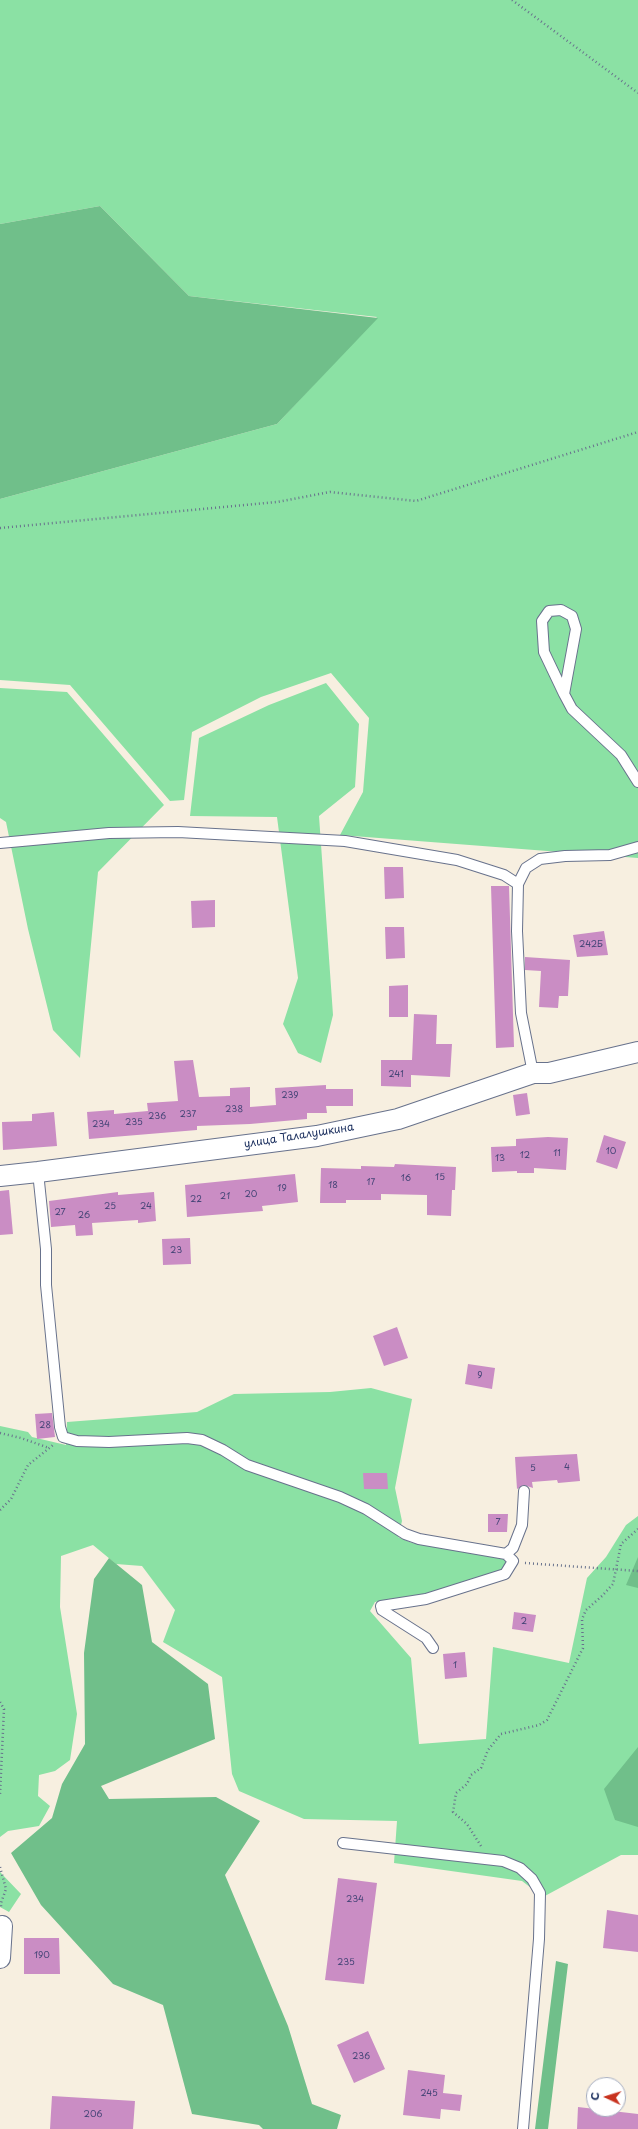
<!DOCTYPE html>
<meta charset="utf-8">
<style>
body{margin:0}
#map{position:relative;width:638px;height:2129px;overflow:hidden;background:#f7efe0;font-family:"Playpen Sans",sans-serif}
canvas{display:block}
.north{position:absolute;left:586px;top:2077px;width:40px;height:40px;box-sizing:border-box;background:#fff;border:1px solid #a4acbf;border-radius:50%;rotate:274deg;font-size:11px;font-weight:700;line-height:16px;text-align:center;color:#1b2f5e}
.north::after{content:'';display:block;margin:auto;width:14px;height:18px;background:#c8321e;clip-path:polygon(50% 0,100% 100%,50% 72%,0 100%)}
</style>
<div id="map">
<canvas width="638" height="2129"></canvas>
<div class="north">С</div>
</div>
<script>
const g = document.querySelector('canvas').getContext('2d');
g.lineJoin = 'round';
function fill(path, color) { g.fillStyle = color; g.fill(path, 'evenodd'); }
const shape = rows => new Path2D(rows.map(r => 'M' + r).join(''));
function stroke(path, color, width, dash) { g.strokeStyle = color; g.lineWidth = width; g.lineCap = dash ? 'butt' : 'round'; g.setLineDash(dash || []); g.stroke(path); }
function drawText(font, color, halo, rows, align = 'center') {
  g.font = font + ' "Playpen Sans",sans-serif'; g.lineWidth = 3.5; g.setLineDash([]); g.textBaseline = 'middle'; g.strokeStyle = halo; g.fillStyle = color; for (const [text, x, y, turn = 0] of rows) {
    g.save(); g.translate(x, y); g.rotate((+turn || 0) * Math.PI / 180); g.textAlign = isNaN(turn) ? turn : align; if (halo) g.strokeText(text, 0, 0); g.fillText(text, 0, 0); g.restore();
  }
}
fill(shape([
 [0,0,638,0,638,858,340,835,363,792,369,718,331,673,261,697,192,732,184,800,170,801,70,685,0,680,0,499,277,424,377,317,189,296,100,206,0,224],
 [326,683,359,724,355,787,319,816,333,1015,321,1063,298,1053,283,1024,298,978,277,817,190,816,199,738,269,705],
 [0,688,67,692,164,805,98,872,80,1058,53,1030,28,929,6,822,0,818],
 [371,1388,412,1399,395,1488,402,1521,398,1537,412,1543,502,1557,506,1562,502,1570,427,1594,375,1602,370,1611,411,1658,419,1744,486,1739,493,1647,569,1663,587,1578,606,1557,626,1525,638,1516,638,1855,621,1855,543,1897,522,1881,394,1863,397,1821,304,1819,239,1791,232,1774,222,1677,163,1642,175,1610,142,1566,116,1564,93,1545,61,1556,60,1607,77,1714,70,1760,55,1771,39,1775,38,1796,50,1806,39,1826,8,1831,0,1837,0,1426,28,1432,32,1437,66,1445,67,1422,197,1412,234,1394,330,1392],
 [0,1872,21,1894,9,1912,0,1907]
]), '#8be1a4');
fill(shape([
 [100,206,189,296,378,318,277,424,0,499,0,224],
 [638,1557,638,1588,626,1585],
 [109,1558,142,1585,152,1642,208,1684,215,1739,101,1786,109,1799,216,1797,260,1821,225,1875,288,2026,312,2104,341,2115,337,2129,263,2129,259,2125,192,2114,163,2005,113,1984,41,1905,11,1853,52,1818,62,1784,85,1744,84,1653,94,1579],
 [638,1747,638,1827,615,1820,604,1789],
 [556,1961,568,1964,548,2129,535,2129]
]), '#70bf8a');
fill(shape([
 [384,867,403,867,404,898,385,899],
 [491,886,509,886,514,1047,496,1048],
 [215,900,215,927,192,928,191,901],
 [385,927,404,927,405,958,386,959],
 [604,931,608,955,577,957,573,935],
 [525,957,570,960,568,996,559,996,558,1008,539,1007,541,971,525,970],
 [408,985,408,1017,389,1017,389,986],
 [414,1014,437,1015,436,1044,452,1044,450,1077,411,1075,411,1087,381,1086,381,1060,412,1060],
 [193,1060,199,1097,230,1096,230,1088,250,1087,250,1107,276,1105,275,1088,326,1085,326,1089,353,1089,353,1106,326,1106,327,1113,307,1113,307,1119,250,1124,197,1126,197,1130,89,1139,87,1112,114,1110,114,1114,148,1111,147,1103,178,1101,174,1061],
 [527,1093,530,1114,516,1116,513,1095],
 [54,1112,57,1146,3,1150,2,1122,32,1121,32,1114],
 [604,1135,626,1142,617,1169,596,1162],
 [548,1137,568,1138,566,1170,534,1168,534,1173,517,1173,517,1171,492,1172,491,1147,516,1146,516,1139],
 [395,1164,456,1167,455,1190,452,1190,451,1216,427,1215,427,1195,381,1194,381,1200,346,1200,346,1203,320,1203,321,1168,361,1169,361,1166,394,1167],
 [295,1174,298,1202,262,1206,263,1211,187,1217,185,1185],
 [9,1190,13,1234,0,1235,0,1191],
 [118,1192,118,1195,154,1192,156,1221,138,1223,138,1220,92,1223,93,1235,76,1236,75,1225,51,1227,49,1201],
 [190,1238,191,1264,163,1265,162,1239],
 [397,1327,408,1358,384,1366,373,1336],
 [468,1364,495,1368,492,1389,465,1384],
 [52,1413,55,1437,37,1439,35,1414],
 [577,1454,580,1481,558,1483,557,1480,532,1482,533,1488,524,1485,517,1489,515,1457],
 [363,1473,387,1473,388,1489,364,1489],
 [488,1514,508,1514,507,1532,488,1532],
 [514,1612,536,1615,533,1632,512,1629],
 [465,1652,467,1677,445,1679,443,1654],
 [338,1878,377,1883,364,1984,325,1980],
 [607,1910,638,1915,638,1952,603,1948],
 [24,1938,59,1938,60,1974,24,1974],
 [368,2031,385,2069,354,2083,337,2045],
 [408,2070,445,2075,443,2093,462,2095,460,2111,441,2109,440,2119,403,2115],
 [52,2096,135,2101,133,2129,50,2129],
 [578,2107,638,2114,638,2129,577,2129]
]), '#ca8dc4');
const lane = shape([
 [564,694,576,629,572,616,561,610,549,611,542,621,544,652,564,694,572,709,621,755,638,782],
 [0,843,109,833,178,832,345,841,457,860,504,875,518,884],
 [533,1073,521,1013,517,931,518,884,526,868,540,859,565,856,610,855,638,847],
 [38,1172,46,1249,46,1285,60,1427,63,1437,77,1441,109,1442,187,1438,202,1440,223,1450,247,1465,340,1497,366,1509,405,1534,419,1539,506,1554,513,1561,505,1574,426,1599,381,1606,382,1610,426,1638,433,1648],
 [506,1554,513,1548,522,1525,524,1491],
 [343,1843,503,1861,520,1868,532,1879,540,1893,539,1939,523,2129]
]);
const street = shape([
 [0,1176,38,1172,317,1136,398,1119,533,1073,549,1073,638,1052],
 [0,1958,2,1926]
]);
stroke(lane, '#68728c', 12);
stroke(street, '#68728c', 22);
stroke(shape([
 [512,0,638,93],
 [0,528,277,502,330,492,416,501,638,432],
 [0,1433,21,1438,49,1448],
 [0,1510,11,1499,28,1465,53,1445],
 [525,1563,638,1571],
 [0,1702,4,1709,0,1794],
 [481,1846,467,1824,453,1812,456,1793,467,1784,471,1775,481,1768,488,1750,501,1734,539,1725,547,1720,583,1648,582,1619,586,1610,602,1596,613,1584,621,1544,638,1529],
 [0,1867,6,1889,1,1903,1,1909]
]), '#68728c', 2.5, [1, 3]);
stroke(lane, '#fff', 10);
stroke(street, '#fff', 20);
drawText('9px', '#474678', null, [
 ["242Б",591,945],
 ["241",396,1075],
 ["239",290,1096],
 ["238",234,1110],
 ["237",188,1115],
 ["236",157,1117],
 ["235",134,1123],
 ["234",101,1125],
 ["10",611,1152],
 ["11",557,1154],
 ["12",525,1156],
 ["13",500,1159],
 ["15",440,1178],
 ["16",406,1179],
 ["17",371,1183],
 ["18",333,1186],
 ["19",282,1189],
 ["20",251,1195],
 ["21",225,1197],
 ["22",196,1200],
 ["25",110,1207],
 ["24",146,1207],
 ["27",60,1213],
 ["26",84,1216],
 ["23",176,1251],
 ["9",480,1376],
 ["28",45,1426],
 ["4",567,1468],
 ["5",533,1469],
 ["7",498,1523],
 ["2",524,1622],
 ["1",455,1666],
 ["234",355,1900],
 ["190",42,1956],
 ["235",346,1963],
 ["236",361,2057],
 ["245",429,2094],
 ["206",93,2115]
]);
drawText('11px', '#1b2f5e', '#fff', [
 ["улица Талалушкина",299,1136,-9]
]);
</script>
